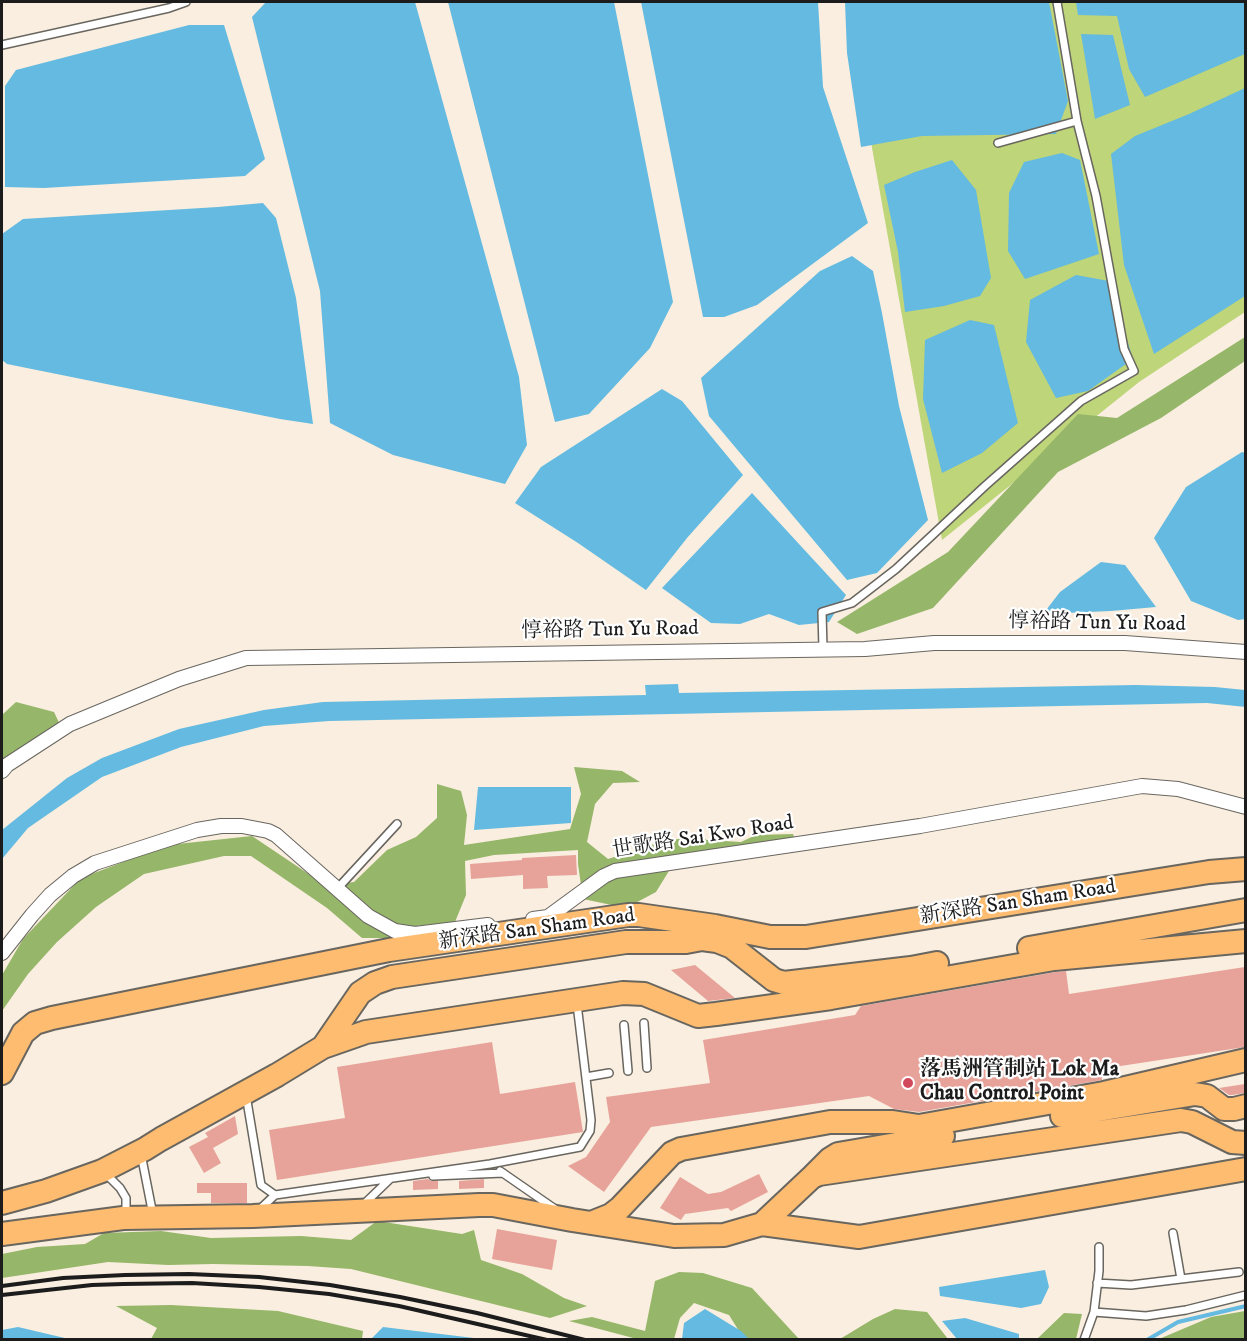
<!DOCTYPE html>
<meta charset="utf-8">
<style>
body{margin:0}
#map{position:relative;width:1247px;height:1341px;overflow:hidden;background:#f9eedf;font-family:"IM FELL DW Pica",serif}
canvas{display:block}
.frame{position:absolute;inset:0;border:3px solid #1c1c1c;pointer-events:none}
</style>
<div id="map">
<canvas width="1247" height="1341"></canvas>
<div class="frame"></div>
</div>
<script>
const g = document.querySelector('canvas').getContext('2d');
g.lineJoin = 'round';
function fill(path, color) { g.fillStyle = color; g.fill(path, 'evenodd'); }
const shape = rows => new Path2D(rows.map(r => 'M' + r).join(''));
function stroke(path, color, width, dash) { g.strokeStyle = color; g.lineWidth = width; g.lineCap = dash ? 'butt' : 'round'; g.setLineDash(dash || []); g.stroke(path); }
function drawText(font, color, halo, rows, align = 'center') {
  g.font = font + ' "IM FELL DW Pica","Noto Serif SC",serif'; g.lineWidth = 4.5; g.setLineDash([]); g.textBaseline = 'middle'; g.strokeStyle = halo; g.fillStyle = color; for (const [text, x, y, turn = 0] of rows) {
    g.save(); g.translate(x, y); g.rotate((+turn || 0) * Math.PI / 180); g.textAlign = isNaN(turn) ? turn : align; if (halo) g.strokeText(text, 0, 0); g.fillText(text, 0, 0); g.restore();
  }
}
fill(shape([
 [846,2,1245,2,1245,312,1139,382,942,540]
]), '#bed579');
fill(shape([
 [1245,337,1245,361,1161,418,1058,472,933,608,857,634,837,622,948,552,1078,414,1117,418],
 [16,702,54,712,62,729,27,745,2,781,2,715],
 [574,767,622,771,640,782,613,783,595,804,587,842,608,859,651,845,696,835,707,840,741,842,756,835,793,834,798,848,672,866,656,892,626,908,583,899,578,864,578,850,494,855,465,861,466,895,455,922,416,926,400,938,362,938,327,908,251,856,224,856,144,874,96,907,57,942,28,974,2,1011,2,975,23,939,81,878,168,845,252,836,325,885,354,882,387,850,416,837,437,818,437,784,461,791,467,815,464,845,570,829,581,794],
 [377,1221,462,1234,474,1230,481,1260,522,1274,564,1298,587,1306,550,1318,351,1269,308,1266,213,1264,168,1265,108,1262,2,1278,2,1254,37,1247,85,1244,104,1233,161,1231,211,1238,301,1236,351,1240],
 [679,1272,703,1273,752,1288,799,1339,744,1339,729,1315,694,1303,680,1318,674,1339,637,1339,569,1321,592,1317,645,1331,655,1281],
 [171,1305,278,1311,363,1331,362,1339,151,1339,157,1328,116,1306],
 [895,1309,927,1312,948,1339,840,1339,873,1319],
 [1245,1311,1245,1339,1159,1339,1211,1317],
 [1064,1313,1082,1314,1076,1339,1037,1339]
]), '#96b669');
fill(shape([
 [266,2,415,2,519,377,527,445,505,484,393,455,330,423,320,291,252,17],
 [448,2,614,2,673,302,650,348,589,414,555,422],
 [641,2,818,2,823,87,868,223,757,305,724,317,703,317],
 [845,2,1049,2,1068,101,1056,134,922,136,861,147,847,53],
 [1076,2,1245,2,1245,54,1145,97,1129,69,1117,16,1078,15],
 [189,25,224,25,265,159,245,176,44,188,5,187,5,86,16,70],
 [1081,34,1113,35,1130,105,1095,119],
 [1245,88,1245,296,1154,354,1124,265,1111,154,1135,136,1189,114],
 [1062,153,1080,160,1099,254,1025,279,1008,251,1009,193,1024,162],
 [952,160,976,190,991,278,980,296,944,306,905,312,898,252,884,185,915,172],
 [263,203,276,218,296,298,313,424,280,419,7,364,2,360,2,234,23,219,218,207],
 [852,256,873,271,882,313,899,406,928,520,877,573,847,580,709,416,701,378,820,271],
 [1076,275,1109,281,1133,359,1088,391,1056,398,1026,342,1030,300],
 [970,320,994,325,1018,423,982,453,942,473,923,399,925,340],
 [662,389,682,401,743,475,687,538,646,590,578,543,515,503,541,467],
 [1242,452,1246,453,1246,619,1238,620,1191,601,1154,538,1186,487],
 [752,493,846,595,829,622,799,625,769,614,740,624,711,623,662,588],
 [1101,562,1125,565,1156,607,1111,611,1043,614,1060,592],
 [678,684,679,693,1136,685,1215,687,1245,690,1246,707,1207,703,329,721,264,726,181,747,102,777,28,828,2,859,2,830,67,778,102,758,179,729,264,710,323,702,646,695,645,685],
 [478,787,571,787,571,823,474,830],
 [1045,1270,1049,1287,1041,1304,1021,1308,940,1296,939,1287],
 [705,1309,741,1331,749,1339,682,1339,684,1323],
 [965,1318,1019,1334,1019,1339,957,1339,942,1321],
 [18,1327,69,1339,2,1339,2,1330],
 [383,1327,482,1339,371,1339]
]), '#64bae0');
stroke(shape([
 [1147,1340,1178,1322,1246,1306]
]), '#64bae0', 4);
fill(shape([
 [576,855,577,875,547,876,548,888,523,889,523,875,471,879,470,864,522,860,522,858],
 [695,965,735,998,708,1001,671,970],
 [1245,967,1245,1047,1101,1069,1102,1080,919,1112,894,1109,869,1096,651,1127,604,1192,568,1166,586,1157,610,1122,606,1097,710,1083,703,1040,855,1015,861,1006,1056,972,1066,971,1069,994],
 [492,1042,500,1094,575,1082,583,1132,277,1180,269,1130,345,1118,337,1067],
 [1245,1084,1245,1093,1232,1095,1229,1095,1219,1088],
 [235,1116,238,1134,213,1148,221,1163,204,1173,189,1147,208,1137,205,1133],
 [759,1174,768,1192,731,1211,728,1208,685,1214,681,1220,660,1208,680,1177,708,1194,721,1192],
 [428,1179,431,1181,438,1181,438,1189,413,1190,413,1181],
 [484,1179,484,1188,459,1189,459,1181],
 [197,1183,247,1183,247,1203,211,1203,211,1193,197,1193],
 [497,1229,557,1240,552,1270,492,1259]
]), '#e7a39a');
const service = shape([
 [2,45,169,8,186,2],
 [998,143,1077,121],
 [823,649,822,612,852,603,896,569,985,486,1081,401,1134,371,1124,349,1096,196,1077,121,1057,2],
 [337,889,397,824],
 [644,1023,647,1068],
 [624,1025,628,1071],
 [586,1077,609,1073],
 [246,1095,261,1185,275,1195],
 [143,1155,142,1159,153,1215],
 [500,1171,555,1209],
 [104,1172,120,1188,126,1198,126,1207,125,1213],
 [433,1176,503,1173],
 [363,1205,390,1179],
 [259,1210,275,1195,490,1164,580,1147,590,1131,591,1120,577,1004],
 [1173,1233,1181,1279],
 [1097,1283,1131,1285,1239,1272],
 [1094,1312,1146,1316,1186,1310,1246,1295],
 [1084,1340,1094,1312,1099,1271,1099,1247]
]);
const minor = shape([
 [2,771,7,765,70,724,179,679,246,658,865,649,934,643,1125,643,1246,652],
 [533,919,548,917,604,876,615,871,920,826,1142,786,1178,789,1246,807],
 [2,953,32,915,50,895,73,876,95,863,197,830,221,826,242,826,268,831,276,835,368,916,395,931,415,934,488,925]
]);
const primary = shape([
 [1029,948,1246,910],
 [323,1047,360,993,375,983,392,977,626,942,686,942,702,939,717,941,732,947,774,980,784,983,911,968,937,963],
 [2,1073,23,1033,35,1023,52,1018,389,950,628,915,639,915,715,926,770,937,806,937,1209,872,1246,869],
 [1062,1116,1195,1094,1207,1096,1224,1109,1234,1109,1246,1106],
 [813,1176,830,1159,838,1154,943,1136],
 [2,1203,46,1191,102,1171,145,1149,161,1139,277,1075,323,1047,366,1032,623,993,644,994,698,1016,716,1014,831,998,1054,959,1246,941],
 [591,1223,611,1215,620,1208,672,1153,681,1149,830,1122,893,1122,919,1126,1104,1093,1246,1060],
 [762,1224,812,1177,819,1174,1181,1120,1192,1122,1232,1142,1246,1143],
 [2,1234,123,1218,253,1216,479,1205,493,1205,572,1220,674,1236,724,1235,762,1224,859,1237,1246,1169]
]);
stroke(service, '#696660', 10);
stroke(minor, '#696660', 16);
stroke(primary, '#696660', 26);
stroke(service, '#fff', 7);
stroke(minor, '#fff', 14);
stroke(primary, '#febc70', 22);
stroke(shape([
 [2,1286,63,1278,125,1275,189,1274,259,1277,330,1285,400,1297,477,1313,585,1340],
 [2,1295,92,1285,123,1284,192,1283,259,1287,329,1294,399,1306,547,1340]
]), '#1c1c1c', 4);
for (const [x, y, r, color] of [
 [908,1083,6,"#d1495b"]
]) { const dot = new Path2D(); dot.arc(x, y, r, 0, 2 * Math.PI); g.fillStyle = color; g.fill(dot); stroke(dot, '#fff', 2); }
drawText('21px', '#1c1c1c', '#fff', [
 ["惇裕路 Tun Yu Road",1097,624,1],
 ["惇裕路 Tun Yu Road",610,631,-1],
 ["世歌路 Sai Kwo Road",703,838,-9],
 ["新深路 San Sham Road",1018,903,-9],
 ["新深路 San Sham Road",537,930,-8]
]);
drawText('bold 21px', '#1c1c1c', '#fff', [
 ["落馬洲管制站 Lok Ma",920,1071],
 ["Chau Control Point",920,1095]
], 'left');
</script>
